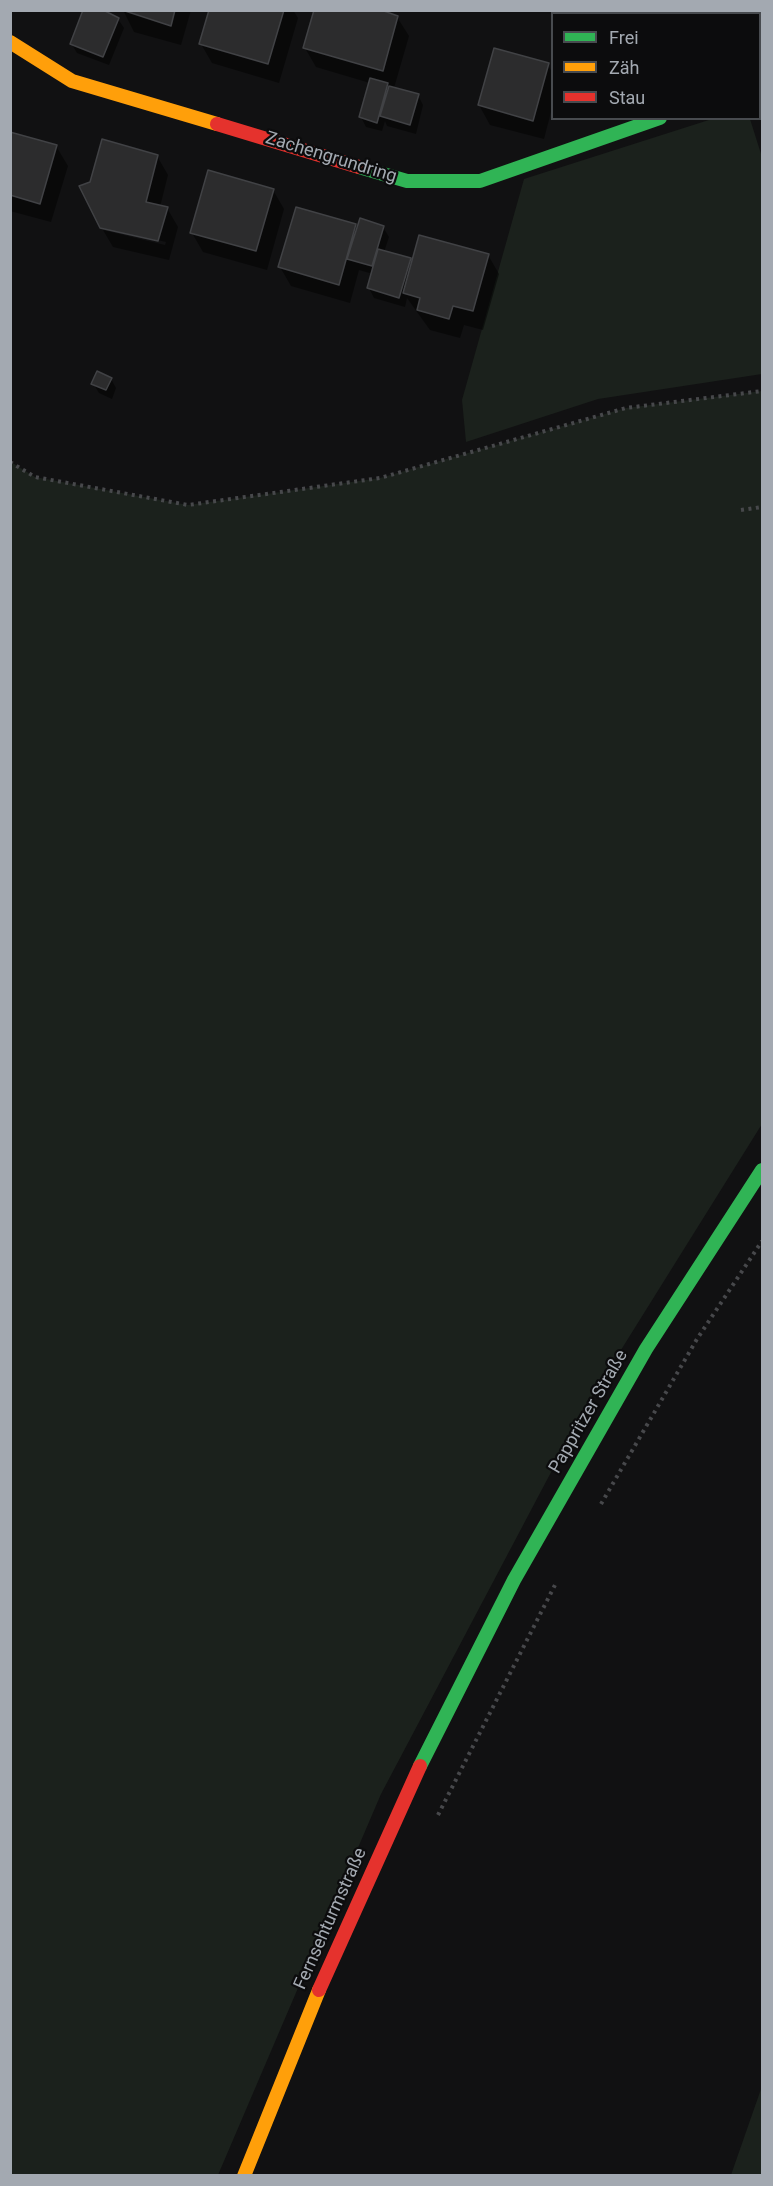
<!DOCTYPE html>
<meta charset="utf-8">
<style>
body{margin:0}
#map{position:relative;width:773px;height:2186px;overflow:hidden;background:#111112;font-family:Roboto,sans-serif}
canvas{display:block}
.frame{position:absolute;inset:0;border:12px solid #a3a9b1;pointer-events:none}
.legend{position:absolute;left:551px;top:12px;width:210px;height:108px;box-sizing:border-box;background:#0c0c0d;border:2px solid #484b4f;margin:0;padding:8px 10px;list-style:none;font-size:18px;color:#a3a9b1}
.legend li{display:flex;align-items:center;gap:12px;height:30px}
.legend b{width:30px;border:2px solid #484b4f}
</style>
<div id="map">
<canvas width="773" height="2186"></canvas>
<div class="frame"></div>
<ul class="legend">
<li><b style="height:8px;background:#30b455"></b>Frei</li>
<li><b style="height:8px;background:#ff9f0a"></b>Zäh</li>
<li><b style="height:8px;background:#e5322d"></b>Stau</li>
</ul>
</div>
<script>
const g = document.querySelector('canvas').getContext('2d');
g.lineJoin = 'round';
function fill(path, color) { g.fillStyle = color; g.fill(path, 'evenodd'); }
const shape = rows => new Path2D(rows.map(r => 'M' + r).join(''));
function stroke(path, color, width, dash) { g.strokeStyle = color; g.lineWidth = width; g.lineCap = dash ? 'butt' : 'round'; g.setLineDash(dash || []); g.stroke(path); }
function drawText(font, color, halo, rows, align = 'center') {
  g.font = font + ' Roboto,sans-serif'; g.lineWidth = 4.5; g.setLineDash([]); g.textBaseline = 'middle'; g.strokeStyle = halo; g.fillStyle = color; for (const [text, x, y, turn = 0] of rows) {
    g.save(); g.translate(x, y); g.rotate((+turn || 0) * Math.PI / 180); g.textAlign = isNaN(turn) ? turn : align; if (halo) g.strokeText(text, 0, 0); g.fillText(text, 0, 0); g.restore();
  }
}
fill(shape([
 [712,119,750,119,762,157,762,374,598,399,466,442,462,400,524,179],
 [762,391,762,1124,586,1406,381,1794,218,2175,11,2175,11,462,35,477,188,505,380,478,626,408],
 [762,2087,762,2175,731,2175,761,2089]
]), '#1b211c');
fill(shape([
 [123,10,191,10,181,45,134,32],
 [210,10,293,10,298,18,279,83,212,63,201,44],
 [397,17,409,36,394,88,418,95,423,105,416,134,387,126,385,121,382,131,366,127,361,117,370,83,316,67,305,48],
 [118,19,124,28,109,65,77,53,71,43],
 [548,65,552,72,552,108,544,139,490,125,479,105],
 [10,133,56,146,68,166,51,222,10,211],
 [157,156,168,175,160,207,167,208,178,227,169,260,113,247,103,230,165,245,166,242,101,226],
 [273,190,284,209,267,270,203,252,192,233],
 [355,225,358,230,383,227,389,237,384,252,410,259,413,264,488,255,499,274,483,330,464,325,460,338,430,330,407,298,405,307,374,298,369,288,373,274,359,270,350,303,291,286,280,267],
 [111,379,116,388,112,399,99,393,93,383]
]), '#0007');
const building = shape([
 [83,10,103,10,119,18,103,57,70,44,83,10],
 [122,10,175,10,171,26,122,10],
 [209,10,284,10,268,64,199,44,209,10],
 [314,10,381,10,398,16,383,71,303,48,314,10],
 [494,48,549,63,533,121,478,105,494,48],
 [370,78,388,83,377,123,359,117,370,78],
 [389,86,419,94,410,125,380,116,389,86],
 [10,132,57,145,40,204,10,195,10,132],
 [102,139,158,155,146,202,168,207,158,241,100,228,79,186,90,182,102,139],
 [208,170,274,189,256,251,190,233,208,170],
 [296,207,356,224,339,285,278,267,296,207],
 [360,218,384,226,372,266,347,259,360,218],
 [419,235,489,254,473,311,453,306,449,319,417,310,420,298,403,293,419,235],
 [378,249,411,258,399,298,367,288,378,249],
 [97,371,112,378,106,390,91,384,97,371]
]);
fill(building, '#2c2c2d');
stroke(building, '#414245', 1.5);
stroke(shape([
 [10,462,35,477,188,505,380,478,626,408,762,391],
 [741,510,762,507],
 [601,1504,697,1339,762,1241],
 [438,1815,556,1583]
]), '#47484b', 4, [3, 4.5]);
stroke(shape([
 [760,84,762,83]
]), '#45474a', 33);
stroke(shape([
 [359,167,407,181,480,181,660,118],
 [420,1766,514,1580,646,1349,762,1170]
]), '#30b455', 14);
stroke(shape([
 [10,42,72,81,217,124],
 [244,2176,319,1990]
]), '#ff9f0a', 14);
stroke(shape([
 [217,124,359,167],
 [319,1990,420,1766]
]), '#e5322d', 14);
drawText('18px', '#a3a9b1', '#0c0c0d', [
 ["Zachengrundring",331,158,17],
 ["Pappritzer Straße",589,1412,-60],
 ["Fernsehturmstraße",331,1919,-66]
]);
</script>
